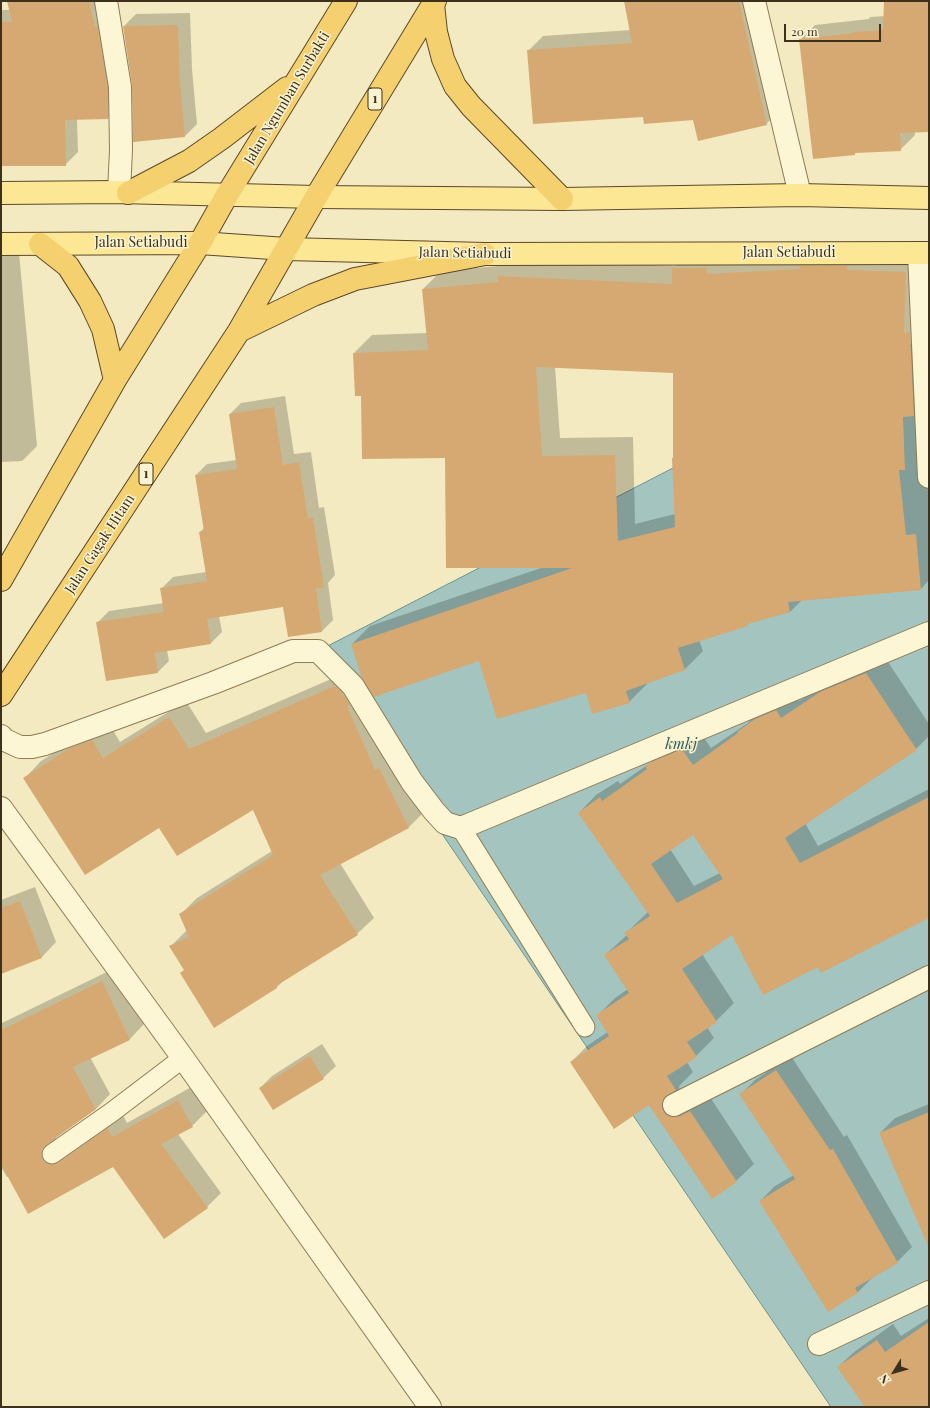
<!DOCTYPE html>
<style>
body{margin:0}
#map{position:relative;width:930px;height:1408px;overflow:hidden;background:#f3eac1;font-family:"Playfair Display",serif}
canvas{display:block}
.frame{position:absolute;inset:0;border:2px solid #3d301c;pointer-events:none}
.north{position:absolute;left:874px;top:1352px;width:40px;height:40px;-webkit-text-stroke:3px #f9f3d1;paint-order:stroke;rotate:233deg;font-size:11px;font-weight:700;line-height:16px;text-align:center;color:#3d301c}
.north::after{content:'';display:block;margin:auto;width:14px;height:18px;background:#3d301c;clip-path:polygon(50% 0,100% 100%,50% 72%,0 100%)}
.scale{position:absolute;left:784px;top:24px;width:97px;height:18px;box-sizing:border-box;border:2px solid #3d301c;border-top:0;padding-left:5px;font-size:12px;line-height:14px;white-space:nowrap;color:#3d301c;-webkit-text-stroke:3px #f9f3d1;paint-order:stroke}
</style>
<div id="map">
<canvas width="930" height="1408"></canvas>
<div class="frame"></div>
<div class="north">N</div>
<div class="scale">20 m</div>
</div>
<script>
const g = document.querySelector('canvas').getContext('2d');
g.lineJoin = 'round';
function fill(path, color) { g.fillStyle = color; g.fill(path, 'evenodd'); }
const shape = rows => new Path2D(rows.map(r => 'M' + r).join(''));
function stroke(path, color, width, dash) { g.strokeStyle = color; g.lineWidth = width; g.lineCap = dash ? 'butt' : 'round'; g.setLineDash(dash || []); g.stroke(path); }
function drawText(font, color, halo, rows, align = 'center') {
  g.font = font + ' "Playfair Display",serif'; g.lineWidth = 3; g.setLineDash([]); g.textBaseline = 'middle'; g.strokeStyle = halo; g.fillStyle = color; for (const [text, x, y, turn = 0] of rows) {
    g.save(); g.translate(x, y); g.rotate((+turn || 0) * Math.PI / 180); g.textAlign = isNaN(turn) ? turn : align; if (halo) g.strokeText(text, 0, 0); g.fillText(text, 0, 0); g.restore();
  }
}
const water = shape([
 [929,336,929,1407,831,1407,318,651,929,336]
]);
fill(water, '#a4c5bf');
stroke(water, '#69948f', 1);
fill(shape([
 [8,1,104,1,120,106,108,118,77,119,78,152,65,165,1,165,1,10,10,10],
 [625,1,756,1,781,110,766,124,644,116,528,51,543,36,631,30],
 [885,1,929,1,929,131,915,132,915,135,900,150,856,152,854,154,800,40,815,25,869,19,870,17,885,16],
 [190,13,192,69,197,124,185,136,133,85,124,26,136,14],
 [691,250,925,254,929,473,929,580,921,589,802,600,790,612,750,622,747,625,699,640,703,651,685,669,647,682,647,684,629,702,587,692,480,660,352,644,370,626,541,568,446,457,362,394,354,353,372,335,427,333,423,289,441,271,510,265,517,259,676,266],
 [555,367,674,372,674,457,673,458,675,514,635,524,633,437,560,438],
 [19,253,37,446,22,461,1,462,1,255],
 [285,396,294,454,311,452,319,508,324,507,335,575,328,583,333,620,322,631,289,636,284,605,219,616,222,632,211,643,167,650,169,661,158,672,97,623,109,611,164,603,162,588,173,577,206,572,200,532,204,528,196,475,207,464,237,460,230,414,241,403],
 [884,656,929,724,929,736,916,749,805,823,818,846,929,789,929,917,818,966,733,933,702,954,734,1003,716,1021,707,1027,714,1038,696,1056,687,1062,693,1072,679,1086,680,1092,708,1094,754,1164,736,1181,650,1104,571,1062,588,1045,608,1032,597,1016,615,998,628,989,605,955,627,935,626,933,648,912,579,813,596,795,618,781,620,784,650,763,664,749,700,732,711,748,748,723,756,714,794,693,799,701,839,675],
 [693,833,720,873,694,886,670,849],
 [352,670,425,811,408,828,340,863,374,918,357,934,284,980,277,987,214,1027,185,969,170,947,187,930,180,915,197,898,272,851,253,808,160,826,25,778,41,761,88,732,109,724,120,742,186,701,206,733],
 [35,887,56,942,42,957,1,973,1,900],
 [117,967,144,1024,130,1039,90,1057,110,1094,96,1109,56,1137,57,1145,123,1115,127,1123,193,1086,207,1111,192,1126,178,1134,221,1193,207,1207,113,1166,7,1177,1,1167,1,1021,2,1023],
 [322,1044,336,1066,323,1078,273,1109,260,1088,272,1076],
 [791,1056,844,1137,847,1135,912,1247,897,1262,872,1278,858,1292,828,1311,760,1201,775,1186,794,1175,741,1094,755,1080],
 [929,1104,929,1245,880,1133,895,1118],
 [929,1318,929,1407,866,1407,838,1367,854,1352,893,1324,901,1336]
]), '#0003');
fill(shape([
 [7,1,89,1,95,27,98,27,108,88,108,119,65,120,66,166,1,166,1,22,12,22],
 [624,1,739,1,767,125,698,141,693,120,644,124,643,117,533,124,527,50,632,43],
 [884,1,929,1,929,132,900,133,901,151,855,153,855,155,813,159,799,39,854,33,854,32,883,30],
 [178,25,180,82,185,137,133,142,132,85,123,26],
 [799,266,847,266,847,270,906,272,904,333,910,332,914,416,903,417,905,470,899,470,906,535,916,534,921,590,788,602,790,612,748,624,748,626,678,648,685,670,626,691,630,703,592,714,586,693,497,719,479,661,374,697,360,675,361,675,351,644,572,568,446,568,445,458,362,459,361,396,355,396,353,353,428,350,422,289,498,282,498,276,672,284,672,268,707,268,707,274,800,269],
 [536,367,673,373,673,458,672,458,675,527,618,541,615,455,542,456],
 [274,407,283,465,299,462,308,518,313,518,324,587,316,589,322,632,288,637,283,607,207,619,211,644,155,653,158,673,106,681,96,622,164,612,160,588,207,581,199,532,204,531,195,475,237,469,229,414],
 [866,673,917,750,785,838,800,863,929,797,929,918,821,973,818,967,763,995,732,935,682,969,717,1022,687,1042,697,1057,667,1076,676,1090,664,1098,662,1105,663,1110,667,1115,673,1117,680,1116,690,1111,737,1182,712,1199,649,1105,614,1129,570,1062,609,1036,596,1015,629,993,604,955,629,939,624,933,650,916,578,813,600,797,602,801,647,769,645,767,651,762,682,749,693,765,738,733,737,732,755,719,776,710,781,718,820,692],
 [693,835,723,879,677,903,651,864],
 [335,686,343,694,350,705,347,706,375,770,379,768,409,828,320,875,358,935,276,986,277,988,214,1028,180,973,184,970,169,946,189,937,179,914,273,855,253,810,177,856,159,828,85,875,23,778,70,748,92,740,103,758,169,717,189,749],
 [20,901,42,958,1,974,1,908],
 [102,981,130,1040,73,1067,96,1109,46,1145,42,1150,41,1155,43,1161,48,1164,53,1165,58,1163,108,1128,112,1137,178,1100,193,1127,161,1144,208,1208,164,1239,113,1167,28,1214,1,1164,1,1030],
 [310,1056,324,1079,273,1110,259,1088],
 [776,1070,830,1150,833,1149,898,1263,855,1288,858,1293,828,1312,759,1201,795,1179,739,1094],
 [929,1112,929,1248,879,1133],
 [929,1322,929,1407,865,1407,837,1367,877,1340,885,1352]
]), '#d6a872');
const service = shape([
 [461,828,585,1027],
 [52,1154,112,1112,183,1058]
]);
const minor = shape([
 [106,1,120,87,121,150,119,192],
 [754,1,800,195],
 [919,253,929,477],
 [1,736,5,740,20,747,32,747,45,744,213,683,293,651,318,651,353,686,412,782,434,811,445,823,461,828,929,633],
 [1,808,183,1058,430,1407],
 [674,1105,929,977],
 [819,1344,929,1292]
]);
const primary = shape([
 [1,193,119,192,316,197,562,199,800,195,929,198],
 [1,244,200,243,286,249,485,254,929,253]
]);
const trunk = shape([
 [433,4,436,32,443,59,455,86,471,106,562,199],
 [128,193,189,161,222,138,287,88],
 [40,244,68,266,90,301,103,329,115,380],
 [239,331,313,295,355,279,485,254],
 [1,580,115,380,200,243,227,195,346,1],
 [1,695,239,331,316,197,435,1]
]);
stroke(service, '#8f7b56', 21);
stroke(minor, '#8f7b56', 24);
stroke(primary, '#5c482b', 24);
stroke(trunk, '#5c482b', 24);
stroke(service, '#fdf6d5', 19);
stroke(minor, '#fdf6d5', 22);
stroke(primary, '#fbe794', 22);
stroke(trunk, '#f4d06e', 22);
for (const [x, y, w] of [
 [375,99,14],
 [146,474,14]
]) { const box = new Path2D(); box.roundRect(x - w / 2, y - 11, w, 22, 3); g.fillStyle = '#f9f3d1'; g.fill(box); stroke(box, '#3d301c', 1); }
drawText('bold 13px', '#3d301c', null, [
 ["1",375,99],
 ["1",146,474]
]);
drawText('14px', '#3d301c', '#f9f3d1', [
 ["Jalan Ngumban Surbakti",287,98,-59],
 ["Jalan Setiabudi",141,243],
 ["Jalan Setiabudi",465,253,1],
 ["Jalan Setiabudi",789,253],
 ["Jalan Gagak Hitam",100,544,-57]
]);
drawText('italic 15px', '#295b5e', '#f9f3d1', [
 ["kmkj",681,744]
]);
</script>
